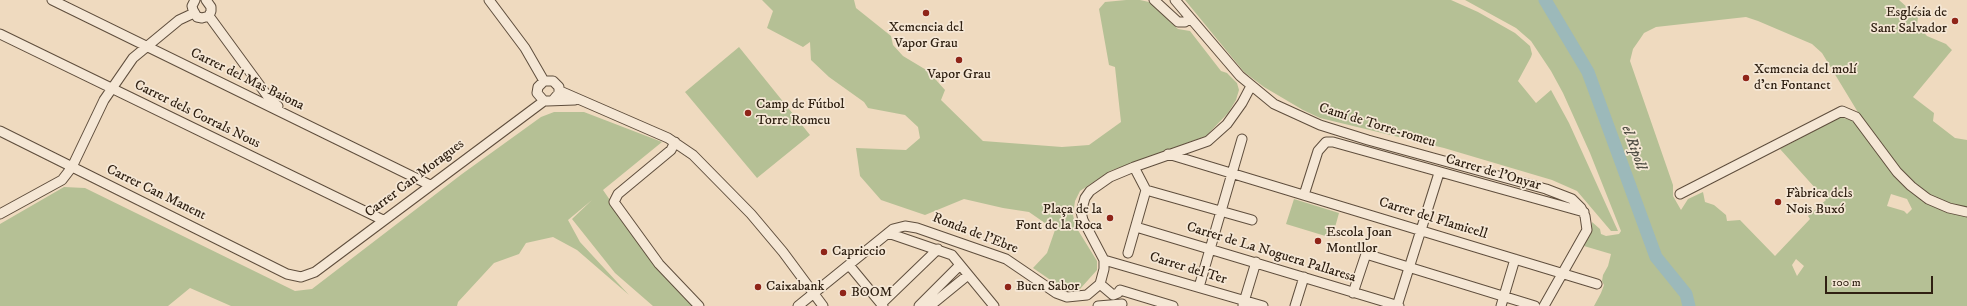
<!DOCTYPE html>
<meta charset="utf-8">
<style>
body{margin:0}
#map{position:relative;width:1967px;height:306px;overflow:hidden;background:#efdabf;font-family:"IM FELL DW Pica",serif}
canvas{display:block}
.scale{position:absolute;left:1825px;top:276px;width:108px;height:18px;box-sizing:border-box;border:2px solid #2f2012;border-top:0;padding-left:5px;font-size:12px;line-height:14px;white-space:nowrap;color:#2f2012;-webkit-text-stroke:3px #f5e7d5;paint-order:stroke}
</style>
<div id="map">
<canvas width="1967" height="306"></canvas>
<div class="scale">100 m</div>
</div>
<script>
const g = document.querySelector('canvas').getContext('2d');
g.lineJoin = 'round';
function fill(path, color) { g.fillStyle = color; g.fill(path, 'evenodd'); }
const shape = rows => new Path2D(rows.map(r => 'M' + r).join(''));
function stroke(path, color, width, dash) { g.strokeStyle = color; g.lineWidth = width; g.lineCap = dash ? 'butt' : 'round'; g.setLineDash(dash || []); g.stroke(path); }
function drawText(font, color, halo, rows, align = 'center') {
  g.font = font + ' "IM FELL DW Pica",serif'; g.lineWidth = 3.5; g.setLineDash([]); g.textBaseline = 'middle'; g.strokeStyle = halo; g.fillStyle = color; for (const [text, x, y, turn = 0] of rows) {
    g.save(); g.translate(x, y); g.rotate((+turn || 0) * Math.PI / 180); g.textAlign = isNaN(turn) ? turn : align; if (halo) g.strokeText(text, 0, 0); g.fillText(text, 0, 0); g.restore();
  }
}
fill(shape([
 [762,0,854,0,856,8,891,36,893,45,903,56,928,71,945,90,941,100,983,141,1062,147,1089,145,1121,122,1115,67,1109,65,1099,9,1105,2,1126,0,1140,0,1149,2,1178,29,1190,31,1221,71,1227,73,1237,83,1239,90,1236,100,1228,113,1206,136,1110,171,1080,191,1075,201,1073,215,1076,227,1097,261,1097,270,1080,289,1065,290,1033,268,1047,253,1055,230,1029,212,1003,208,964,199,925,215,881,200,860,176,856,148,906,150,920,138,918,127,905,115,868,108,864,102,829,77,811,60,810,42,803,47,767,28,773,11],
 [1185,0,1451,0,1478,12,1515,33,1530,46,1532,54,1531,57,1518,81,1536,103,1551,90,1569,123,1618,231,1611,231,1577,191,1552,180,1444,148,1320,118,1303,110,1264,87,1244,72],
 [1465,0,1899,0,1918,17,1917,25,1927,36,1946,44,1952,50,1913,97,1934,113,1933,121,1955,138,1967,140,1967,210,1950,205,1931,196,1903,173,1893,162,1859,114,1822,53,1812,44,1758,21,1746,17,1656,27,1644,33,1640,39,1633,49,1630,61,1673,185,1673,196,1681,210,1688,199,1703,192,1705,202,1714,205,1726,215,1727,221,1740,220,1775,256,1810,219,1808,216,1826,200,1780,149,1840,117,1854,121,1931,205,1945,212,1959,214,1967,212,1967,306,1594,306,1601,293,1604,285,1602,281,1603,275,1608,266,1611,254,1584,246,1591,233,1592,222,1600,229,1601,234,1606,236,1619,234,1621,231,1590,153,1563,93,1551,71,1531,41,1516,28],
 [1891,194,1907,199,1912,209,1907,214,1904,211,1887,206],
 [1796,259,1804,266,1797,276,1792,265],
 [739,47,810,135,757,178,685,92],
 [554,112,584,112,662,142,603,190,621,216,695,306,653,306,615,273,572,219,592,200,568,220,580,242,629,295,577,250,553,237,526,243,519,254,494,263,458,302,457,306,231,306,190,288,168,306,0,306,0,224,64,187,85,188,295,291,312,289,462,174,541,117],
 [1294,199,1339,213,1332,238,1286,224]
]), '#b5c095');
stroke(shape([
 [1545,0,1588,72,1656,257,1686,294,1689,306]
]), '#9cb9ba', 13);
const minor = shape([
 [52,0,430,185],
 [195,0,192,6,193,10,197,17,202,18,209,16,211,11,211,7,206,0],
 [489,0,525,48,544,81],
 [1154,0,1178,22,1185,22,1190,18],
 [1175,0,1240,76,1274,104,1320,125,1368,140,1546,189,1572,199,1581,208,1585,216,1587,230,1544,306],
 [209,16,269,98,278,106],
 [0,34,383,220],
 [560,91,668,138,693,155,751,214,783,252,823,306],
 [553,100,559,93,559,87,553,81,544,81,538,87,537,93,544,101,547,101,575,100],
 [0,131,287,274,301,277,315,272,544,101],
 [675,142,671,150,618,194,614,202,659,264,699,306],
 [1168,154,1597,284],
 [1134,167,1146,190],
 [1146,190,1252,220],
 [1680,194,1842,111,1856,117,1897,172,1911,186,1928,199,1949,208,1967,212],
 [1304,195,1318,151,1326,142,1333,142,1584,212],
 [0,214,62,180,72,167,104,100,133,58,179,20,194,13],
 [1136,227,1399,306],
 [888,233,952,255,994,306],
 [1128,253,1146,190],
 [1104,260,1263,306],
 [849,265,883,306],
 [1100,284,1113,295,1118,293,1120,290,1173,306],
 [1199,287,1242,139],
 [1353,293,1366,254,1535,306],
 [881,304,938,249],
 [1243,305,1256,262],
 [798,306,893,229,905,226,917,228,1006,259,1056,293,1067,297,1087,295,1100,284,1104,269,1104,260,1083,220,1081,212,1085,198,1090,191,1110,177,1134,167,1208,141,1227,124,1242,103,1251,86],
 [919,306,960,265],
 [930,306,968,275],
 [1098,306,1122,304],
 [1295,306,1304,277],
 [1397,306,1439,173],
 [1501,306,1515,259]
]);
stroke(minor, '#5f4e3d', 11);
stroke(minor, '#f5e7d5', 9);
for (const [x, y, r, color] of [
 [926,13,4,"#8f2418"],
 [1955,21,4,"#8f2418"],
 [959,60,4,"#8f2418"],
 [1746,78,4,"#8f2418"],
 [748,113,4,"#8f2418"],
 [1778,202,4,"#8f2418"],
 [1110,218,4,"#8f2418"],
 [1318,241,4,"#8f2418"],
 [824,252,4,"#8f2418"],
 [758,287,4,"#8f2418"],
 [1008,287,4,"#8f2418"],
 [843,293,4,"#8f2418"]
]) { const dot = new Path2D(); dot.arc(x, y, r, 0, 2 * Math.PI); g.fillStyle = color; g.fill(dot); stroke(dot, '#f5e7d5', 1.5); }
drawText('14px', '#2f2012', '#f5e7d5', [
 ["Església de",1947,13,"right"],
 ["Sant Salvador",1947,29,"right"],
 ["Xemeneia del",926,28,"center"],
 ["Vapor Grau",926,44,"center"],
 ["Xemeneia del molí",1754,70],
 ["d'en Fontanet",1754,86],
 ["Vapor Grau",959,75,"center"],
 ["Camp de Fútbol",756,105],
 ["Torre Romeu",756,121],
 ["Fàbrica dels",1786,194],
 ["Nois Buxó",1786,210],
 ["Plaça de la",1102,210,"right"],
 ["Font de la Roca",1102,226,"right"],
 ["Escola Joan",1326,233],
 ["Montllor",1326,249],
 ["Capriccio",832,252],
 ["Caixabank",766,287],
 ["Buen Sabor",1016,287],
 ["BOOM",851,293]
], 'left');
drawText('14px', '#2f2012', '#f5e7d5', [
 ["Carrer del Mas Baiona",247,80,26],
 ["Carrer dels Corrals Nous",197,115,26],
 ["Camí de Torre-romeu",1377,126,17],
 ["Carrer de l'Onyar",1493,173,16],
 ["Carrer Can Moragues",415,179,-37],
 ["Carrer Can Manent",156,193,26],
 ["Carrer del Flamicell",1433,219,17],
 ["Ronda de l'Ebre",975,234,21],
 ["Carrer de La Noguera Pallaresa",1271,253,17],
 ["Carrer del Ter",1188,269,17]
]);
drawText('italic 15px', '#504e44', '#f5e7d5', [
 ["el Ripoll",1633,148,70]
]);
</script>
